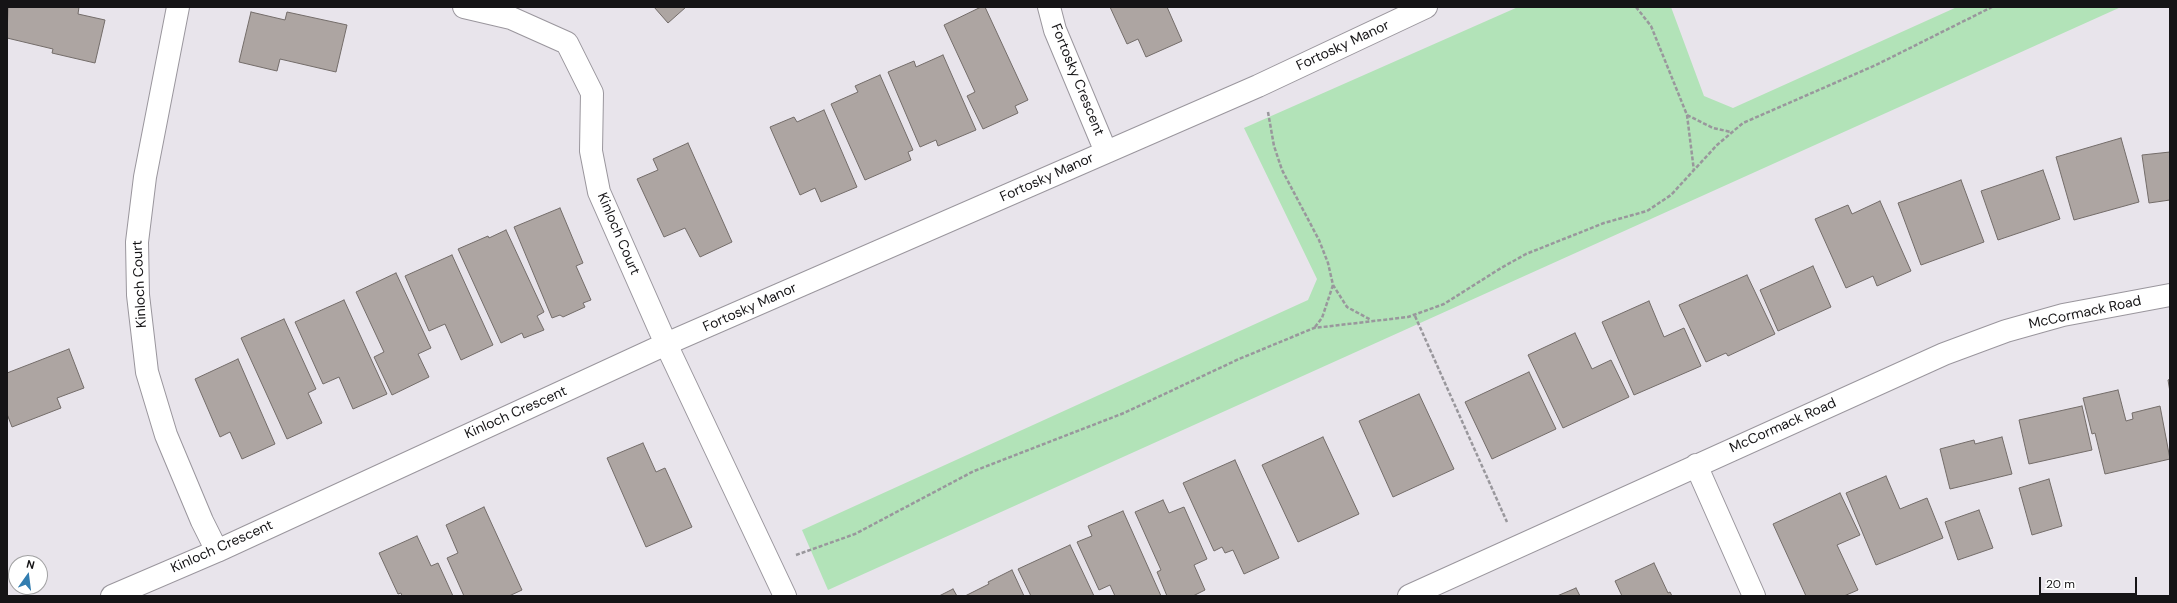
<!DOCTYPE html>
<style>
body{margin:0}
#map{position:relative;width:2177px;height:603px;overflow:hidden;background:#e8e4eb;font-family:"DM Sans",sans-serif}
canvas{display:block}
.frame{position:absolute;inset:0;border:8px solid #151416;pointer-events:none}
.north{position:absolute;left:8px;top:555px;width:40px;height:40px;box-sizing:border-box;background:#fff;border:1px solid #a1a1a2;border-radius:50%;rotate:14deg;font-size:11px;font-weight:700;line-height:16px;text-align:center;color:#151416}
.north::after{content:'';display:block;margin:auto;width:14px;height:18px;background:#327db0;clip-path:polygon(50% 0,100% 100%,50% 72%,0 100%)}
.scale{position:absolute;left:2039px;top:577px;width:98px;height:18px;box-sizing:border-box;border:2px solid #151416;border-top:0;padding-left:5px;font-size:12px;line-height:14px;white-space:nowrap;color:#151416;-webkit-text-stroke:3px #fff;paint-order:stroke}
</style>
<div id="map">
<canvas width="2177" height="603"></canvas>
<div class="frame"></div>
<div class="north">N</div>
<div class="scale">20 m</div>
</div>
<script>
const g = document.querySelector('canvas').getContext('2d');
g.lineJoin = 'round';
function fill(path, color) { g.fillStyle = color; g.fill(path, 'evenodd'); }
const shape = rows => new Path2D(rows.map(r => 'M' + r).join(''));
function stroke(path, color, width, dash) { g.strokeStyle = color; g.lineWidth = width; g.lineCap = dash ? 'butt' : 'round'; g.setLineDash(dash || []); g.stroke(path); }
function drawText(font, color, halo, rows, align = 'center') {
  g.font = font + ' "DM Sans",sans-serif'; g.lineWidth = 3; g.setLineDash([]); g.textBaseline = 'middle'; g.strokeStyle = halo; g.fillStyle = color; for (const [text, x, y, turn = 0] of rows) {
    g.save(); g.translate(x, y); g.rotate((+turn || 0) * Math.PI / 180); g.textAlign = isNaN(turn) ? turn : align; if (halo) g.strokeText(text, 0, 0); g.fillText(text, 0, 0); g.restore();
  }
}
fill(shape([
 [1518,7,1671,7,1704,96,1733,108,1957,7,2121,7,828,590,802,530,1308,300,1317,279,1244,128]
]), '#b2e3b8');
const building = shape([
 [8,7,79,7,78,14,105,20,95,63,52,53,53,49,7,38,8,7],
 [654,7,686,7,668,23,654,7],
 [981,7,985,7,1028,100,1015,106,1018,113,983,129,967,96,975,92,944,25,981,7],
 [1110,7,1167,7,1182,41,1146,57,1138,39,1127,44,1110,7],
 [251,12,285,20,287,12,347,25,336,72,280,59,277,71,239,62,251,12],
 [943,55,976,130,938,146,936,140,920,147,888,72,914,61,916,67,943,55],
 [880,75,913,150,908,152,911,160,865,180,831,104,858,92,855,86,880,75],
 [824,110,857,187,821,202,815,188,800,195,770,127,794,117,797,122,824,110],
 [2121,138,2139,202,2074,220,2056,157,2121,138],
 [688,143,732,242,700,257,685,228,664,237,637,179,658,170,653,159,688,143],
 [2170,152,2170,200,2149,203,2142,155,2170,152],
 [2043,170,2060,219,1998,240,1981,191,2043,170],
 [1961,180,1984,242,1921,265,1898,203,1961,180],
 [1880,201,1911,271,1877,286,1873,276,1846,288,1815,219,1848,205,1852,214,1880,201],
 [560,208,583,263,576,266,591,300,583,303,585,307,563,317,560,315,552,318,514,227,560,208],
 [506,230,544,312,537,316,544,330,524,338,522,333,501,343,458,249,488,236,489,238,506,230],
 [452,255,493,345,461,360,445,324,429,331,405,276,452,255],
 [1813,266,1831,307,1778,331,1760,290,1813,266],
 [396,273,431,348,418,354,429,377,392,395,374,357,384,352,356,292,396,273],
 [1747,275,1775,334,1728,356,1726,353,1706,362,1679,305,1747,275],
 [344,300,387,394,353,409,339,377,323,384,295,322,344,300],
 [1649,301,1664,337,1684,328,1701,366,1634,395,1602,322,1649,301],
 [284,319,316,389,308,393,322,423,287,439,241,338,284,319],
 [1575,333,1592,369,1611,360,1629,397,1563,428,1528,355,1575,333],
 [69,349,84,388,57,398,61,408,12,427,7,414,7,373,69,349],
 [238,359,275,444,242,459,230,432,220,437,195,379,238,359],
 [1529,372,1556,429,1492,459,1465,402,1529,372],
 [2170,379,2170,392,2168,380,2170,379],
 [2118,390,2126,421,2133,419,2132,413,2160,406,2170,459,2105,474,2095,433,2092,434,2083,398,2118,390],
 [1419,394,1454,469,1393,497,1359,421,1419,394],
 [2082,406,2092,450,2029,464,2019,420,2082,406],
 [1323,437,1359,514,1298,542,1262,465,1323,437],
 [2002,437,2012,474,1950,489,1940,449,1974,440,1975,444,2002,437],
 [643,443,656,472,665,468,692,527,646,547,607,458,643,443],
 [1235,460,1279,558,1244,574,1233,550,1225,553,1222,547,1214,551,1183,483,1235,460],
 [1886,476,1900,509,1927,498,1943,538,1876,565,1846,493,1886,476],
 [2049,479,2062,526,2032,535,2019,488,2049,479],
 [1840,493,1860,535,1837,545,1858,590,1844,596,1806,596,1773,524,1840,493],
 [1163,500,1169,513,1184,507,1207,559,1194,565,1205,590,1193,596,1167,596,1157,572,1161,570,1135,512,1163,500],
 [484,507,522,590,509,596,464,596,447,558,458,553,446,525,484,507],
 [1979,510,1993,548,1958,560,1945,522,1979,510],
 [1123,511,1161,596,1115,596,1110,585,1099,590,1077,542,1092,536,1088,526,1123,511],
 [417,536,431,566,438,563,453,596,402,596,401,593,398,594,379,553,417,536],
 [1070,545,1094,596,1031,596,1018,569,1070,545],
 [1654,563,1668,593,1670,592,1672,596,1622,596,1615,581,1654,563],
 [1012,570,1024,596,965,596,989,584,988,582,1012,570],
 [1576,588,1580,596,1557,596,1576,588],
 [953,589,957,596,939,596,953,589]
]);
fill(building, '#ada5a2');
stroke(building, '#736c69', 1);
const minor = shape([
 [178,7,145,177,137,242,138,295,147,372,166,435,202,521,217,551],
 [464,7,511,18,567,43,592,93,591,151,599,192,666,344,1258,86,1426,7],
 [1049,7,1055,30,1106,152],
 [1696,465,1754,596],
 [112,596,217,551,666,344,785,596],
 [1409,596,1944,354,2006,331,2063,315,2170,295]
]);
stroke(minor, '#9a969d', 24);
stroke(shape([
 [1636,7,1651,26,1687,115,1694,171],
 [1268,112,1274,146,1282,170,1319,240,1328,263,1333,285,1347,307,1371,320],
 [1687,115,1713,128,1731,132],
 [1415,316,1507,522],
 [1315,327,1322,318,1333,285],
 [796,555,855,534,974,471,1124,413,1239,359,1314,328,1408,317,1444,304,1501,268,1526,254,1604,223,1647,211,1671,195,1717,145,1743,123,1876,65,1992,7]
]), '#99979c', 2.5, [4, 2]);
stroke(minor, '#fff', 22);
drawText('14px', '#151416', '#fff', [
 ["Fortosky Manor",1343,46,-25],
 ["Fortosky Crescent",1077,80,68],
 ["Fortosky Manor",1047,178,-24],
 ["Kinloch Court",618,234,67],
 ["Kinloch Court",140,284,-93],
 ["Fortosky Manor",750,308,-24],
 ["McCormack Road",2085,313,-12],
 ["Kinloch Crescent",516,413,-24],
 ["McCormack Road",1783,426,-24],
 ["Kinloch Crescent",222,547,-24]
]);
</script>
